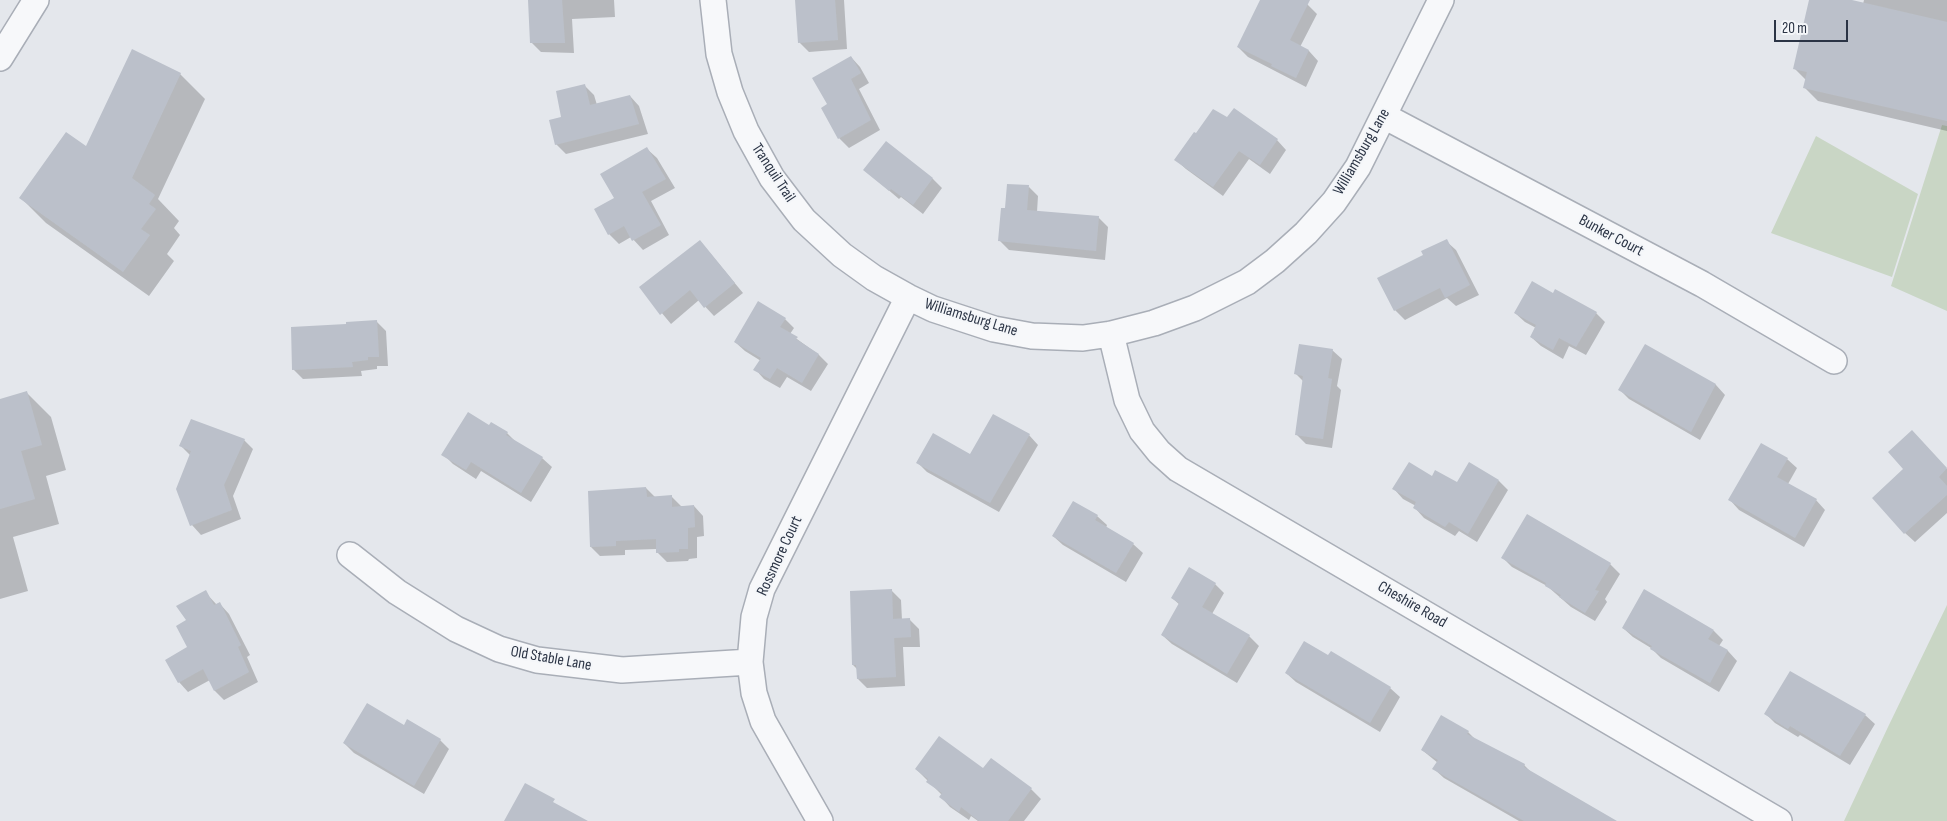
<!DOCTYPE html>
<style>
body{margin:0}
#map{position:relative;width:1947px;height:821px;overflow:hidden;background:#e4e7ec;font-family:"Sofia Sans Condensed",sans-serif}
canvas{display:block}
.scale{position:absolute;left:1774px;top:20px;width:74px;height:22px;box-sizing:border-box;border:2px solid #2b3445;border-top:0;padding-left:6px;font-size:15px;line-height:18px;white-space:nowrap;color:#2b3445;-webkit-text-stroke:4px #f4f6f9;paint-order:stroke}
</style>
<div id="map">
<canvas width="1947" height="821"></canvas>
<div class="scale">20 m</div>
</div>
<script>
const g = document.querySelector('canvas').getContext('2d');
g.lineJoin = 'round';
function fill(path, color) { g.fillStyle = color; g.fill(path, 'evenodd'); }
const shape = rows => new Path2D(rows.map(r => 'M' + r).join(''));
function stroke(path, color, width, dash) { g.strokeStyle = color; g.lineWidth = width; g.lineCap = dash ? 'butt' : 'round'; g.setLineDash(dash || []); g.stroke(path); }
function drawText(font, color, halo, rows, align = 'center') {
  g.font = font + ' "Sofia Sans Condensed",sans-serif'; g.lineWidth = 4; g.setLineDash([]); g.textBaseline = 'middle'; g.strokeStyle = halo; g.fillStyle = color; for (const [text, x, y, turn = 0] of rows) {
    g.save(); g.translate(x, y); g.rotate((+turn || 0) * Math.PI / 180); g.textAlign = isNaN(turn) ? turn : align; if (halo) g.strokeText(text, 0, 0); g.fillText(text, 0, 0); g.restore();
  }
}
fill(shape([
 [1942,125,1947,126,1947,311,1891,286],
 [1816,136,1918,194,1892,277,1771,233],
 [1947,605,1947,821,1844,821,1888,727]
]), '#c9d6c5');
fill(shape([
 [529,0,614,0,615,17,572,19,574,53,541,52,531,42],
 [797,0,844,0,847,49,809,52,799,42],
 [1261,0,1299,0,1307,4,1317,14,1300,47,1309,51,1318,61,1306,87,1248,57,1238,47],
 [1811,0,1846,0,1863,4,1864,0,1947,0,1947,131,1818,101,1804,87,1806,80,1795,69],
 [851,57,860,67,869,83,859,89,880,130,849,148,839,138,823,109,829,105],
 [180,74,205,99,158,199,179,221,174,228,180,235,167,254,174,261,149,296,46,223,21,198],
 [584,85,594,95,597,105,630,96,639,106,648,134,566,154,556,144,563,117],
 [1227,119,1277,140,1286,150,1270,174,1249,159,1223,196,1186,169,1176,160,1197,135],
 [886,143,933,179,942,188,923,214,901,197,899,199,865,170],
 [647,149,657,158,675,188,651,201,669,235,643,250,631,237,619,244,609,234,615,198],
 [1029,187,1038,196,1037,212,1098,217,1108,227,1105,260,1009,250,999,240,1006,209],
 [700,241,743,293,714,316,699,300,671,324,641,288],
 [1446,241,1456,250,1479,295,1456,306,1447,298,1405,320,1395,310,1379,279,1425,255],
 [1554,294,1596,313,1605,322,1586,355,1569,346,1563,359,1541,346,1531,337,1536,328,1525,322,1515,313],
 [785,319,794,328,790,334,819,355,828,364,811,391,787,377,780,388,764,379,755,369,761,361,745,351,735,342],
 [377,322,386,331,388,366,377,366,377,369,361,371,362,376,303,379,293,369],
 [1645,346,1716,385,1725,395,1700,440,1629,399,1620,390],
 [1332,350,1342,359,1337,386,1341,390,1332,448,1306,444,1296,434,1304,382,1296,374],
 [26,392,51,417,66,470,46,476,59,524,13,537,28,591,0,599,0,400],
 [491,423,507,433,517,443,542,458,552,467,531,502,481,471,476,479,453,464,443,454,490,427],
 [1029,435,1038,445,999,512,927,472,918,463,970,455],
 [244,440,253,449,233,496,241,519,201,535,192,525,177,489,191,456,181,446],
 [1921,441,1947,469,1947,513,1915,542,1905,533,1905,469],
 [1787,459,1797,468,1788,484,1816,500,1825,510,1804,547,1739,510,1730,500],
 [1433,477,1457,484,1499,481,1508,490,1477,542,1459,531,1455,536,1424,518,1415,508,1416,506,1403,499,1394,489],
 [646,488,655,497,672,497,681,506,694,506,703,516,704,536,697,537,697,558,689,559,688,561,667,562,657,552,657,549,625,550,625,555,600,556,591,547],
 [1097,516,1107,525,1106,528,1133,544,1143,553,1126,582,1063,545,1053,536],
 [1503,558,1610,564,1620,574,1605,599,1607,602,1595,621,1571,607,1547,586,1512,567],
 [1215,584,1224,593,1212,614,1249,636,1259,646,1237,683,1172,644,1162,635,1180,605,1172,598],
 [891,590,901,600,902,620,909,619,919,629,920,647,903,647,905,686,867,688,858,679,857,669,853,665],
 [205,592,217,605,220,604,229,614,250,655,247,657,258,682,224,700,215,691,210,680,188,692,179,682,188,648,188,621],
 [1623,628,1714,631,1723,640,1719,646,1728,651,1737,661,1719,692,1661,658,1651,648,1633,637],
 [1286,673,1390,688,1400,697,1380,732,1296,682],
 [1766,714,1865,715,1875,724,1850,765,1800,735,1798,737,1775,723],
 [1468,732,1477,741,1524,765,1532,773,1614,821,1519,821,1444,778,1434,769,1438,763,1422,750],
 [440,740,449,749,424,794,354,753,344,743],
 [916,769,983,769,1031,789,1041,799,1024,821,978,821,971,816,969,820,950,807,941,797,942,795]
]), '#0003');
fill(shape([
 [528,0,562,0,565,43,530,43],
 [795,0,835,0,838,40,798,43],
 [1260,0,1310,0,1290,40,1309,50,1296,78,1271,66,1272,64,1237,47],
 [1809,0,1852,0,1947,22,1947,121,1803,88,1807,72,1793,69],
 [132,49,181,73,132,178,155,195,149,204,156,209,141,229,150,235,123,272,19,198,66,132,86,146],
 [851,56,861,73,851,79,871,120,838,139,821,108,827,104,812,78],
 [585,84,590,105,630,95,639,124,555,145,549,120,561,117,556,91],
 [1234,108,1278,139,1260,165,1239,151,1213,187,1174,160,1194,132,1196,133,1213,109,1227,117],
 [886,141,933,178,913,205,891,189,889,191,863,170],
 [647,147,666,179,642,192,661,225,632,241,624,226,608,235,594,209,614,198,600,174],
 [1007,184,1029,185,1027,210,1099,216,1096,251,998,241,1001,208,1005,208],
 [1447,239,1470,285,1445,298,1440,288,1394,311,1377,278,1423,255,1421,251],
 [700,240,735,283,704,308,690,290,660,315,639,287],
 [1532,281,1553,293,1555,289,1597,312,1576,347,1559,338,1553,350,1530,337,1536,325,1514,313],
 [758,301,786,318,780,327,798,337,796,339,819,354,802,383,777,368,770,379,753,370,761,358,734,342],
 [377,320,379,357,368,357,368,360,352,362,353,367,292,370,291,327,346,324,346,322],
 [1299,344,1333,349,1328,378,1332,379,1323,439,1295,435,1303,376,1294,374],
 [1645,344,1716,384,1691,432,1618,390],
 [27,391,42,445,21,451,35,499,0,509,0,399],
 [468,412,489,425,491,422,508,432,506,435,543,457,521,493,471,462,466,470,441,455],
 [993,414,1030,434,990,503,916,463,933,433,970,454],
 [191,419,245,439,224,485,232,510,190,526,176,489,191,451,179,446],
 [1912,430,1947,468,1939,477,1947,486,1947,495,1904,534,1872,498,1903,469,1888,452],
 [1761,443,1788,458,1777,477,1817,499,1795,538,1728,500],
 [1409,462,1432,476,1435,470,1457,482,1469,462,1499,480,1468,534,1449,522,1445,527,1413,508,1416,502,1392,489],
 [646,487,647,497,672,495,672,507,694,505,695,527,688,528,688,549,679,549,679,552,656,553,656,539,616,541,616,546,590,547,588,491],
 [1073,501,1098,515,1095,520,1134,543,1116,573,1052,536],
 [1527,514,1611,563,1595,590,1599,591,1585,613,1559,597,1561,595,1545,586,1546,583,1501,558],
 [1189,567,1216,583,1202,607,1250,635,1227,674,1161,635,1179,603,1171,598],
 [892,589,893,619,910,618,911,637,894,638,896,677,857,679,856,665,852,665,850,591],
 [1644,589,1714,630,1708,639,1728,650,1710,683,1650,649,1652,646,1622,628],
 [206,590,214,605,220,602,241,645,238,647,249,672,214,691,203,669,178,683,165,660,187,647,176,626,186,620,176,606],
 [1304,641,1328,655,1331,651,1391,687,1370,723,1285,673],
 [1790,671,1866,714,1840,756,1790,726,1788,729,1764,714],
 [367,703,404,725,407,719,441,739,414,786,343,743],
 [1441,715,1469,731,1467,734,1525,764,1524,767,1617,821,1524,821,1432,769,1438,760,1421,750],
 [939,736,983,768,991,758,1032,788,1008,821,979,821,961,807,959,812,939,797,942,793,926,782,928,779,915,769],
 [525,783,555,799,553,802,588,821,504,821]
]), '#bbc0ca');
const street = shape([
 [713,0,719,54,730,92,746,131,772,178,804,220,842,255,874,278,908,297,933,309,994,329,1032,336,1083,338,1111,334,1154,323,1195,308,1247,282,1275,261,1306,233,1334,202,1358,167,1441,0],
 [0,58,36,0],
 [1384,116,1702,284,1834,361],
 [1111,334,1127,400,1142,431,1159,452,1178,469,1779,821],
 [350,555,397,592,456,629,499,649,537,660,622,670,750,662],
 [820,821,763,721,754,693,750,662,754,617,762,589,908,297]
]);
stroke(street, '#a9aeb7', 28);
stroke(street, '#f7f8fa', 25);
drawText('16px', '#2b3445', '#f4f6f9', [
 ["Williamsburg Lane",1362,152,-60],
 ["Tranquil Trail",773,173,57],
 ["Bunker Court",1611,236,28],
 ["Williamsburg Lane",971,318,17],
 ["Rossmore Court",780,556,-65],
 ["Cheshire Road",1412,605,30],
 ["Old Stable Lane",551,659,10]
]);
</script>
